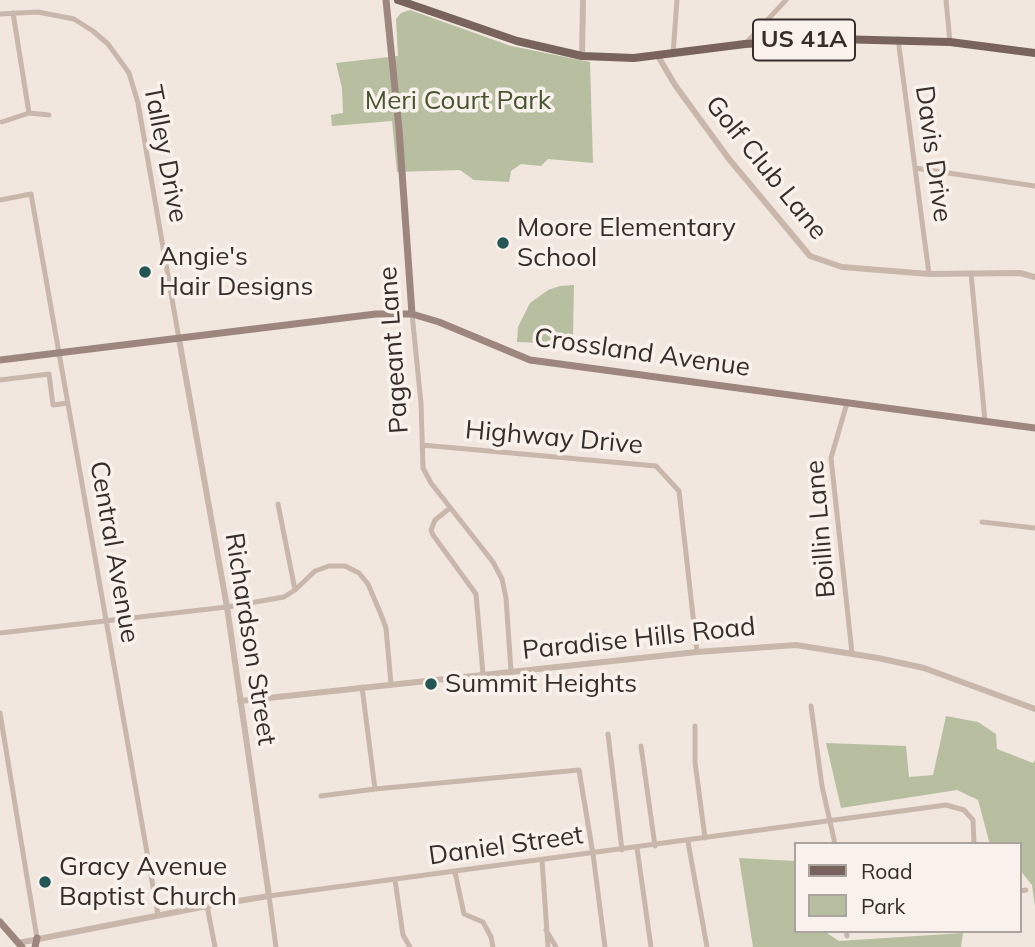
<!DOCTYPE html>
<style>
body{margin:0}
#map{position:relative;width:1035px;height:947px;overflow:hidden;background:#f1e7df;font-family:Mulish,sans-serif}
canvas{display:block}
.legend{position:absolute;left:794px;top:842px;width:228px;height:91px;box-sizing:border-box;background:#f9f2ec;border:2px solid #aba39e;margin:0;padding:9px 12px;list-style:none;font-size:21px;color:#372d2a}
.legend li{display:flex;align-items:center;gap:14px;height:35px}
.legend b{width:35px;border:2px solid #aba39e}
</style>
<div id="map">
<canvas width="1035" height="947"></canvas>
<ul class="legend">
<li><b style="height:9px;background:#78645d"></b>Road</li>
<li><b style="height:19px;background:#b7bfa0"></b>Park</li>
</ul>
</div>
<script>
const g = document.querySelector('canvas').getContext('2d');
g.lineJoin = 'round';
function fill(path, color) { g.fillStyle = color; g.fill(path, 'evenodd'); }
const shape = rows => new Path2D(rows.map(r => 'M' + r).join(''));
function stroke(path, color, width, dash) { g.strokeStyle = color; g.lineWidth = width; g.lineCap = dash ? 'butt' : 'round'; g.setLineDash(dash || []); g.stroke(path); }
function drawText(font, color, halo, rows, align = 'center') {
  g.font = font + ' Mulish,sans-serif'; g.lineWidth = 7; g.setLineDash([]); g.textBaseline = 'middle'; g.strokeStyle = halo; g.fillStyle = color; for (const [text, x, y, turn = 0] of rows) {
    g.save(); g.translate(x, y); g.rotate((+turn || 0) * Math.PI / 180); g.textAlign = isNaN(turn) ? turn : align; if (halo) g.strokeText(text, 0, 0); g.fillText(text, 0, 0); g.restore();
  }
}
fill(shape([
 [410,10,511,46,590,62,593,163,548,159,541,166,521,164,511,171,509,182,474,180,460,170,397,172,392,121,332,126,331,115,343,113,342,88,336,63,398,56,396,19,401,13],
 [574,285,573,337,567,344,517,342,518,327,530,303,548,290,560,286],
 [946,716,978,722,996,734,997,749,1033,763,1035,760,1035,907,1032,885,1019,869,1019,844,992,844,989,841,978,800,957,790,841,808,826,743,906,746,909,777,933,775],
 [739,858,795,861,795,931,824,931,839,941,963,933,961,947,753,947]
]), '#b7bfa0');
stroke(shape([
 [946,0,950,42],
 [13,13,29,113],
 [0,14,38,12,74,19,93,31,108,44,129,73,138,103,179,339],
 [898,39,929,274],
 [745,44,786,0],
 [673,54,677,0],
 [2,122,29,113,49,115],
 [915,168,1035,186],
 [0,200,31,194,158,915],
 [971,273,985,421],
 [412,314,421,403,423,468,431,483,493,562,502,579,506,598,511,671],
 [0,380,49,374,53,405,68,403],
 [847,403,831,458,852,653],
 [422,445,656,466,679,491,697,652],
 [278,504,295,590],
 [450,508,435,520,431,530,433,535,476,594,483,674],
 [982,522,1035,528],
 [0,633,227,607,284,597,295,590,315,571,329,566,345,566,359,573,368,584,380,612,386,628,391,684],
 [362,687,375,789],
 [811,706,822,786,835,844],
 [0,713,37,938],
 [695,726,695,762,705,838],
 [608,734,622,850],
 [641,746,655,846],
 [321,796,375,789,579,770,593,854,605,947],
 [688,842,707,947],
 [637,848,651,947],
 [542,860,548,947],
 [455,872,464,914,483,922,491,937,493,947],
 [395,880,403,935,410,947],
 [1019,891,1026,890],
 [207,906,215,947],
 [546,930,556,947],
 [846,931,847,936],
 [276,947,269,896,946,805,964,810,973,820,974,844]
]), '#c9b7ac', 5);
stroke(shape([
 [582,56,583,0],
 [658,56,675,85,729,159,810,256,842,267,929,274,1020,273,1035,277],
 [240,701,697,652,796,645,878,658,924,668,1035,709],
 [18,943,207,906,269,896,227,607,179,339]
]), '#c9b7ac', 6);
stroke(shape([
 [386,0,399,129,412,314],
 [0,360,376,314,412,314,439,322,530,360,1035,428],
 [0,922,22,947],
 [35,947,37,938]
]), '#9c867d', 7);
stroke(shape([
 [398,0,517,41,582,56,634,58,745,44,835,39,950,42,1035,53]
]), '#78645d', 8);
for (const [x, y, r, color] of [
 [503,243,7,"#235655"],
 [145,272,7,"#235655"],
 [431,684,7,"#235655"],
 [45,882,7,"#235655"]
]) { const dot = new Path2D(); dot.arc(x, y, r, 0, 2 * Math.PI); g.fillStyle = color; g.fill(dot); stroke(dot, '#f9f2ec', 2.5); }
for (const [x, y, w] of [
 [804,40,102]
]) { const box = new Path2D(); box.roundRect(x - w / 2, y - 20.5, w, 41, 5); g.fillStyle = '#f9f2ec'; g.fill(box); stroke(box, '#372d2a', 2); }
drawText('bold 24px', '#372d2a', null, [
 ["US 41A",804,40]
]);
drawText('26px', '#495430', '#f9f2ec', [
 ["Meri Court Park",458,101]
]);
drawText('26px', '#372d2a', '#f9f2ec', [
 ["Talley Drive",165,154,79],
 ["Davis Drive",933,154,82],
 ["Golf Club Lane",766,168,51],
 ["Pageant Lane",394,350,-94],
 ["Crossland Avenue",642,353,8],
 ["Highway Drive",554,438,5],
 ["Boillin Lane",821,529,-95],
 ["Central Avenue",114,552,80],
 ["Richardson Street",250,639,81],
 ["Paradise Hills Road",639,639,-6],
 ["Daniel Street",506,846,-8]
]);
drawText('26px', '#372d2a', '#f9f2ec', [
 ["Moore Elementary",517,228],
 ["School",517,258],
 ["Angie's",159,257],
 ["Hair Designs",159,287],
 ["Summit Heights",445,684],
 ["Gracy Avenue",59,867],
 ["Baptist Church",59,897]
], 'left');
</script>
